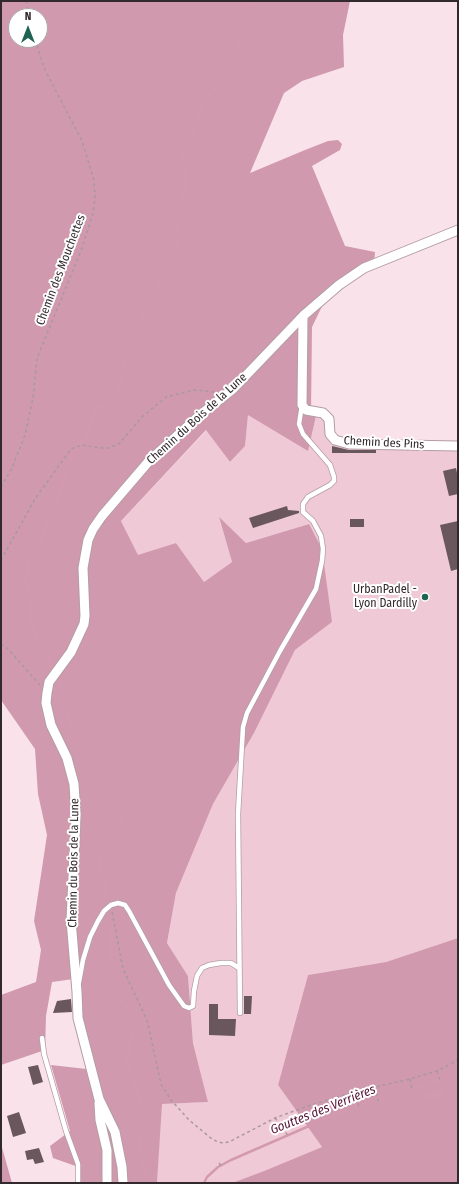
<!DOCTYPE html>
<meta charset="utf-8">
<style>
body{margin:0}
#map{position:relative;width:459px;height:1184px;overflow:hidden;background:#f9e2ea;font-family:"Fira Sans Condensed",sans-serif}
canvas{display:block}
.frame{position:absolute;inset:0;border:2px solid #32292c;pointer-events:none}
.north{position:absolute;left:8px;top:8px;width:40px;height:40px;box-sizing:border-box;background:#fff;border:1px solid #ada9ab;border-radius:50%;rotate:0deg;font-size:11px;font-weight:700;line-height:16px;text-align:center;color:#32292c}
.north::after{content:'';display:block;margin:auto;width:14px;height:18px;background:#1f6353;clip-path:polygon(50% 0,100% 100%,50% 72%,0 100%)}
</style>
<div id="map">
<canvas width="459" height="1184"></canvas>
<div class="frame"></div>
<div class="north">N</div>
</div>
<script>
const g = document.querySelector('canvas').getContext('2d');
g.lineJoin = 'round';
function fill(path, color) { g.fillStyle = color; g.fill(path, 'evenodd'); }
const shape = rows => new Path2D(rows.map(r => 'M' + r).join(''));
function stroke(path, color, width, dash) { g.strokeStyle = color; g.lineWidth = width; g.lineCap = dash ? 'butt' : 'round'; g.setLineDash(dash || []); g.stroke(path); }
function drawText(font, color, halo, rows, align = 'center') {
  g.font = font + ' "Fira Sans Condensed",sans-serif'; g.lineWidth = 4; g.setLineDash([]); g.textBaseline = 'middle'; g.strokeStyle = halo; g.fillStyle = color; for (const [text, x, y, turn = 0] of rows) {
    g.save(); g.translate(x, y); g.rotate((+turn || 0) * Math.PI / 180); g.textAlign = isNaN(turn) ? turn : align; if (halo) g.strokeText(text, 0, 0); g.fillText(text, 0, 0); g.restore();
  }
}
fill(shape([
 [323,413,335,440,458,446,458,938,386,962,308,975,278,1085,322,1147,264,1171,232,1183,157,1183,161,1104,208,1102,193,1043,188,976,167,943,176,893,213,804,254,733,295,650,332,622,309,524,246,543,219,518,232,562,204,582,176,543,138,556,121,521,207,430,230,462,245,446,248,414,308,450,316,416]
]), '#f0c9d7');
fill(shape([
 [1,1,350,1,343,35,344,67,302,81,284,93,250,173,305,150,328,141,338,140,342,144,340,150,312,166,345,246,375,252,374,264,328,294,312,327,311,411,316,416,308,451,248,415,245,446,230,462,206,430,121,521,138,555,176,543,204,582,232,562,219,517,246,543,309,524,322,549,332,622,295,650,254,733,213,804,176,893,167,943,188,976,193,1043,208,1102,162,1104,157,1183,81,1183,81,1168,53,1158,50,1146,70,1131,51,1065,95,1070,82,1019,81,978,52,982,46,1016,45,1050,1,1065,1,995,36,982,41,950,34,921,47,835,38,794,35,749,1,700],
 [16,16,40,16,40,40,16,40],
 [458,938,458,1183,232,1183,264,1171,322,1147,278,1085,308,975,386,962],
 [1,1144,12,1183,1,1183]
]), '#d199ae');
fill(shape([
 [437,1090,444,1091,446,1093,444,1096,434,1102,429,1102,425,1099,426,1094]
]), '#d39aaf');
stroke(shape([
 [54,671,38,640,30,616,32,607,26,580,28,563,37,550,65,479,73,452,86,437,94,412,96,409,99,407,107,407,112,404,118,394,128,347,179,242,178,218,187,176,182,166,181,162,182,157,198,123,200,109,202,104,236,62,238,57,237,48,239,42,251,23,251,19,244,9,256,1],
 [56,677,66,706,71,726,74,731,89,734,96,742,102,755,121,789,123,797,123,811,120,823,114,836,102,855,99,864,100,872,107,887,106,892,101,898,94,904,92,911,107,921,110,928,111,936,109,979,115,995,129,1008,134,1023,127,1059,129,1072,141,1101,142,1108,140,1151,147,1183],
 [204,1183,207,1177,218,1167,231,1160,355,1106,435,1081,458,1072]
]), '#d39aaf', 2.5);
fill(shape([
 [332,446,349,450,376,450,376,453,332,453],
 [456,468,458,478,458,494,449,496,443,471],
 [287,506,288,510,299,511,299,513,253,528,249,518],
 [350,519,364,519,364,527,350,527],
 [458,521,458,569,451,571,440,525],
 [244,996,252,996,251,1014,244,1014],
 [71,999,72,1012,53,1013,57,1001],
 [209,1004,218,1004,218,1019,236,1019,235,1036,209,1035],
 [38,1065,43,1082,33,1085,28,1067],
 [19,1112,26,1133,13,1137,7,1116],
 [39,1148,44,1162,35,1164,33,1159,27,1160,25,1151]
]), '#6a565d');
const lane = shape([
 [79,982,83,960,90,937,98,921,104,911,111,905,118,903,125,905,129,911,169,985,184,1006,189,1008,193,1006,194,991,197,976,202,968,209,965,221,963,231,963,239,968],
 [240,1013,238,814,243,727,247,713,280,651,316,589,322,561,323,549,321,536,313,521,303,512,303,504,308,497,330,485,334,481,334,477,330,465,303,434,299,424,302,405],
 [42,1038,44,1054,66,1131,78,1164,78,1183]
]);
const street = shape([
 [303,316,302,405,306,410,323,413,329,419,330,434,335,440,349,444,458,446],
 [99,1103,100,1120,107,1150,107,1183],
 [123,1183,122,1167,115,1132,99,1099,78,1018,77,992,71,920,76,816,74,784,67,758,51,725,46,703,47,693,49,682,71,652,84,624,85,616,83,568,88,540,93,529,102,516,149,461,200,415,233,389,303,316,339,285,364,268,458,230]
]);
stroke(lane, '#b39da5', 6);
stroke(street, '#b39da5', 11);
stroke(shape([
 [26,1,29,16],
 [1,487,12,468,25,435,33,398,37,358,81,251,93,213,95,198,94,180,82,141,45,70,35,40],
 [1,560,35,499,71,449,82,445,100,448,109,448,120,443,142,417,166,397,194,390,215,392],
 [1,644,8,649,40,685],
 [112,912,123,969,147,1020,161,1084,171,1100,189,1120,212,1139,218,1142,223,1143,229,1142,275,1118,308,1106,354,1092,410,1079,437,1071,458,1060],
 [437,1071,440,1081],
 [410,1079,412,1090],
 [375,1087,378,1101],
 [354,1092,359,1107],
 [275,1118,289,1137],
 [219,1163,222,1167]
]), '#a9989e', 1.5, [3, 3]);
stroke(lane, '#fff', 4.5);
stroke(street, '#fff', 9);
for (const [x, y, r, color] of [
 [425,597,4,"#1f6353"]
]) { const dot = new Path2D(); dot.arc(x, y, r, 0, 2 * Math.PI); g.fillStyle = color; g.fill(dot); stroke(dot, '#fff', 1.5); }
drawText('12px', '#32292c', '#fff', [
 ["Chemin des Mouchettes",61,270,-69],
 ["Chemin du Bois de la Lune",197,419,-42],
 ["Chemin des Pins",384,443,3],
 ["Chemin du Bois de la Lune",74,863,-89]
]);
drawText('12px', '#32292c', '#fff', [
 ["UrbanPadel -",417,590],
 ["Lyon Dardilly",417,604]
], 'right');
drawText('italic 13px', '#561334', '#fff', [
 ["Gouttes des Verrières",323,1110,-22]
]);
</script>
